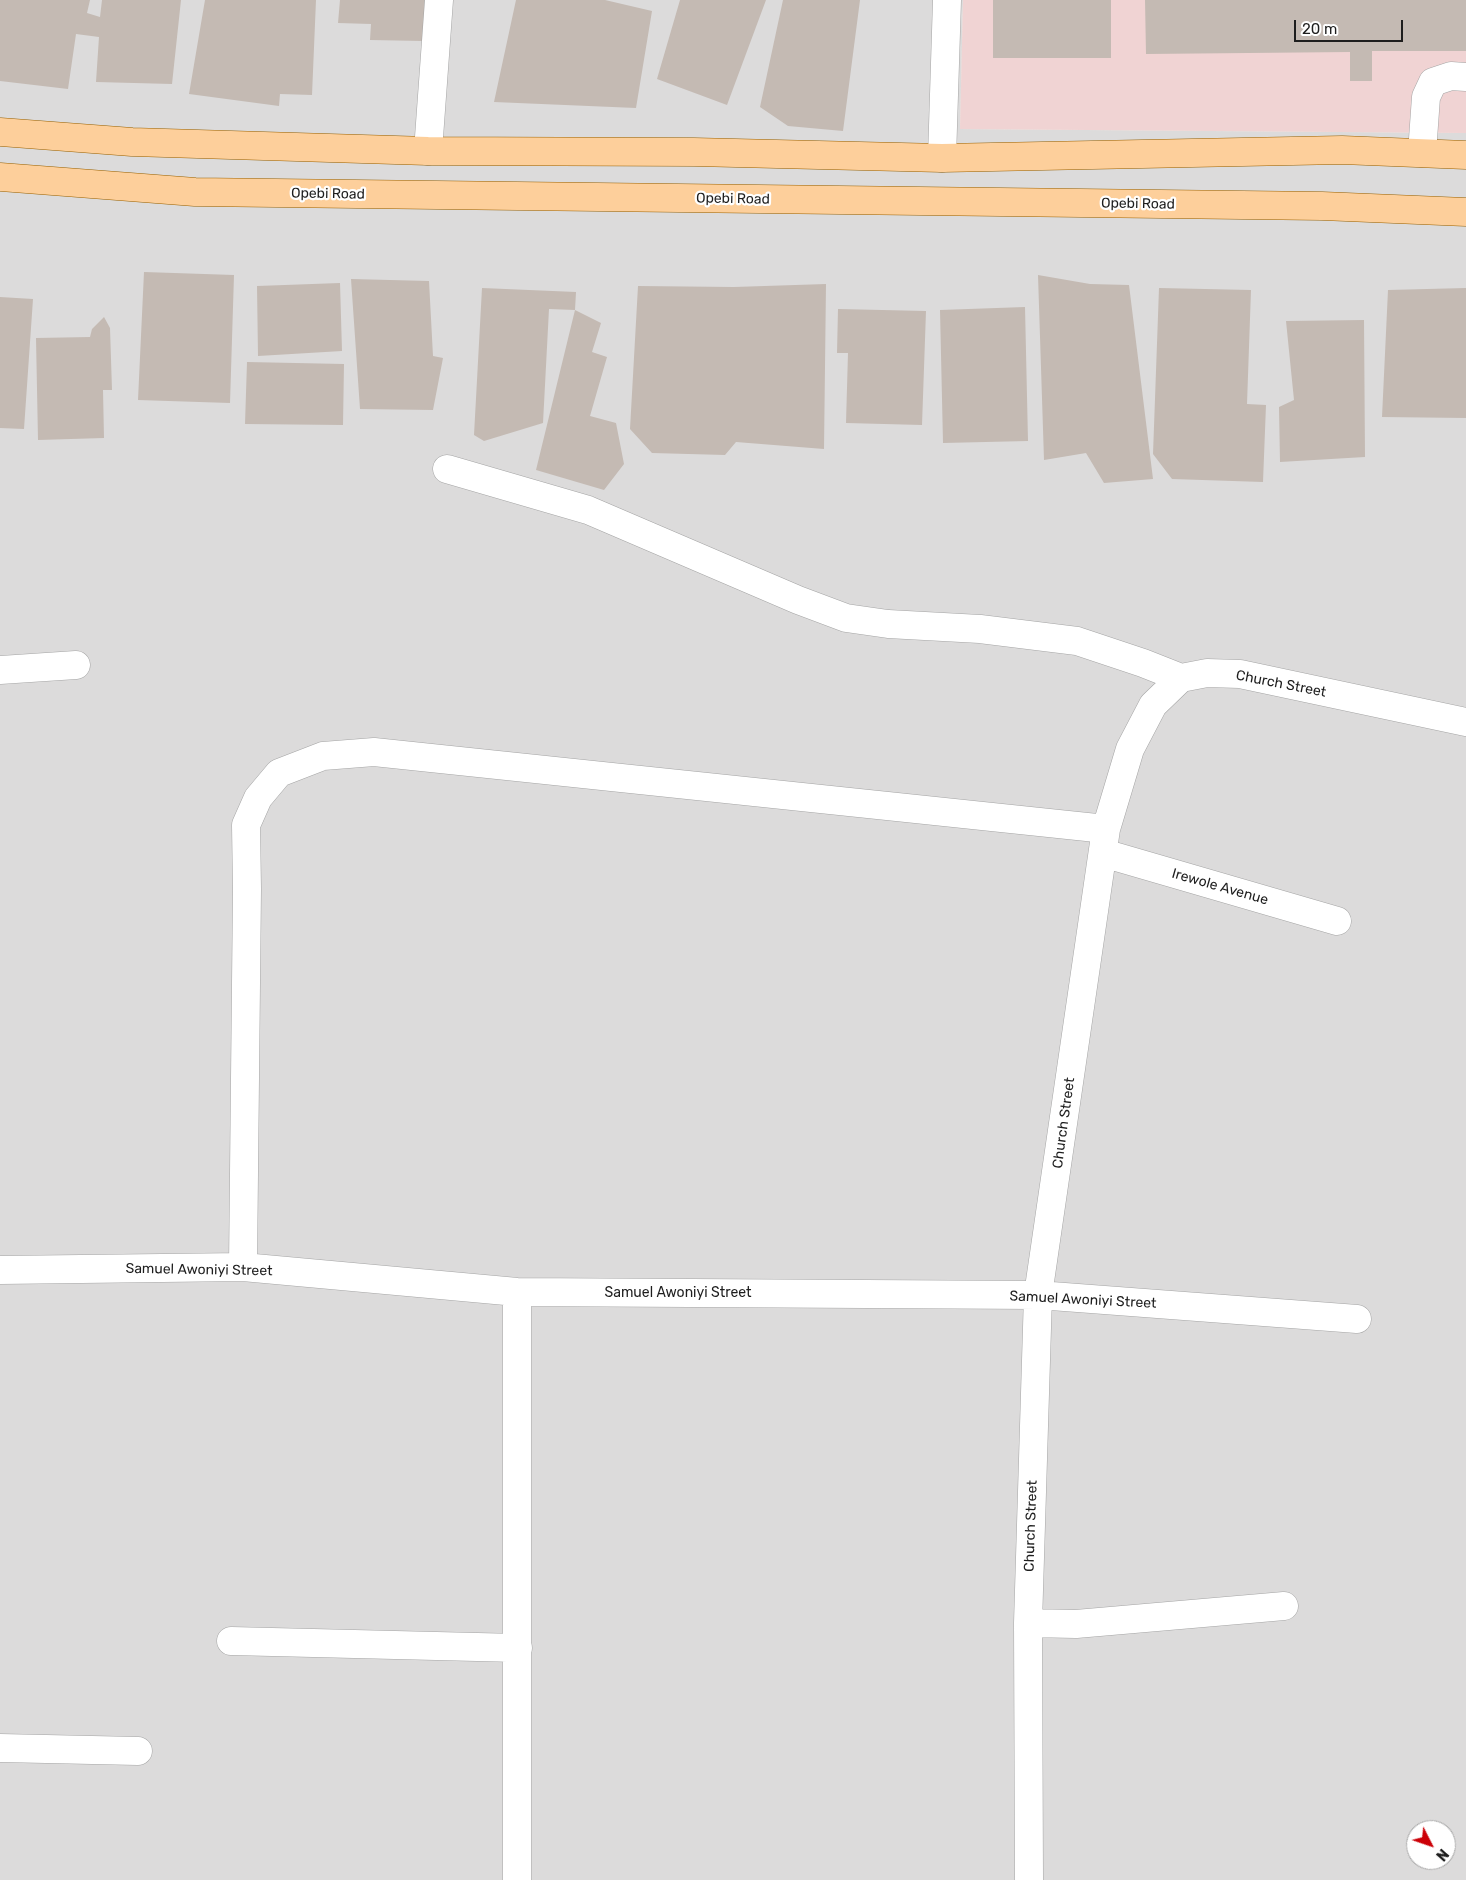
<!DOCTYPE html>
<style>
body{margin:0}
#map{position:relative;width:1466px;height:1880px;overflow:hidden;background:#efebe4;font-family:Rubik,sans-serif}
canvas{display:block}
.north{position:absolute;left:1406px;top:1820px;width:50px;height:50px;box-sizing:border-box;background:#fff;border:1px solid #a5a5a5;border-radius:50%;rotate:131deg;font-size:14px;font-weight:700;line-height:20px;text-align:center;color:#1e1e1e}
.north::after{content:'';display:block;margin:auto;width:18px;height:22px;background:#cc0007;clip-path:polygon(50% 0,100% 100%,50% 72%,0 100%)}
.scale{position:absolute;left:1294px;top:20px;width:109px;height:22px;box-sizing:border-box;border:2px solid #1e1e1e;border-top:0;padding-left:6px;font-size:15px;line-height:18px;white-space:nowrap;color:#1e1e1e;-webkit-text-stroke:4px #fff;paint-order:stroke}
</style>
<div id="map">
<canvas width="1466" height="1880"></canvas>
<div class="north">N</div>
<div class="scale">20 m</div>
</div>
<script>
const g = document.querySelector('canvas').getContext('2d');
g.lineJoin = 'round';
function fill(path, color) { g.fillStyle = color; g.fill(path, 'evenodd'); }
const shape = rows => new Path2D(rows.map(r => 'M' + r).join(''));
function stroke(path, color, width, dash) { g.strokeStyle = color; g.lineWidth = width; g.lineCap = dash ? 'butt' : 'round'; g.setLineDash(dash || []); g.stroke(path); }
function drawText(font, color, halo, rows, align = 'center') {
  g.font = font + ' Rubik,sans-serif'; g.lineWidth = 4.5; g.setLineDash([]); g.textBaseline = 'middle'; g.strokeStyle = halo; g.fillStyle = color; for (const [text, x, y, turn = 0] of rows) {
    g.save(); g.translate(x, y); g.rotate((+turn || 0) * Math.PI / 180); g.textAlign = isNaN(turn) ? turn : align; if (halo) g.strokeText(text, 0, 0); g.fillText(text, 0, 0); g.restore();
  }
}
fill(shape([
 [0,0,963,0,960,129,1466,133,1466,1880,0,1880],
 [1416,1830,1446,1830,1446,1860,1416,1860]
]), '#dcdbdb');
fill(shape([
 [963,0,1466,0,1466,133,960,129]
]), '#f0d3d3');
fill(shape([
 [0,0,90,0,87,13,100,17,102,0,181,0,172,84,96,82,99,37,76,34,68,89,0,81],
 [205,0,316,0,312,95,280,94,279,106,189,94],
 [340,0,425,0,423,41,370,40,371,24,338,23],
 [516,0,605,0,652,11,636,108,494,102],
 [680,0,766,0,727,105,657,79],
 [783,0,860,0,843,131,788,126,760,107],
 [993,0,1111,0,1111,58,993,58],
 [1145,0,1466,0,1466,51,1372,51,1372,81,1350,81,1350,52,1146,54],
 [144,272,234,275,230,403,138,400],
 [1038,275,1090,284,1129,285,1153,479,1104,483,1086,453,1044,460],
 [351,279,429,281,433,356,443,358,433,410,360,409],
 [340,283,342,351,258,356,257,286],
 [826,284,824,449,736,442,725,455,652,453,630,429,638,286,734,287],
 [482,288,576,292,575,310,549,309,543,423,484,441,474,435],
 [1159,288,1251,290,1247,404,1266,405,1263,482,1172,479,1153,454],
 [1466,288,1466,418,1382,417,1388,290],
 [0,297,33,299,24,429,0,428],
 [1025,307,1028,441,943,443,940,310],
 [838,309,926,311,922,425,846,423,848,353,837,353],
 [575,310,601,323,592,352,607,357,590,416,616,423,624,464,604,490,536,470],
 [104,317,110,328,112,390,103,390,104,438,38,440,36,338,90,337,92,329],
 [1364,320,1365,457,1280,462,1279,407,1294,400,1286,321],
 [247,362,344,364,343,425,245,424]
]), '#c4bab3');
const minor = shape([
 [428,151,439,0],
 [1422,153,1426,97,1433,82,1451,76,1466,77],
 [942,158,947,0],
 [447,469,588,510,798,600,846,618,888,624,980,629,1077,641,1143,663,1181,678],
 [0,670,76,665],
 [1103,853,1337,921],
 [243,1267,247,889,246,825,258,798,279,773,323,756,374,752,1106,829],
 [0,1270,243,1267,517,1292,1038,1295,1357,1319],
 [517,1292,517,1880],
 [1028,1623,1076,1624,1284,1606],
 [231,1641,518,1648],
 [0,1748,138,1751],
 [1029,1880,1028,1623,1038,1295,1106,829,1130,749,1153,705,1181,678,1207,673,1240,674,1466,722]
]);
const major = shape([
 [0,132,132,142,428,151,694,152,942,158,1342,150,1466,155],
 [0,177,195,192,1322,206,1466,212]
]);
stroke(minor, '#a5a5a5', 29);
stroke(major, '#986100', 29);
stroke(minor, '#fff', 28);
stroke(major, '#fdcf9b', 28);
drawText('14px', '#1e1e1e', '#fff', [
 ["Opebi Road",328,194,1],
 ["Opebi Road",733,199,1],
 ["Opebi Road",1138,204,1],
 ["Church Street",1281,684,11],
 ["Irewole Avenue",1220,887,16],
 ["Church Street",1064,1123,-82],
 ["Samuel Awoniyi Street",199,1270,1],
 ["Samuel Awoniyi Street",678,1293],
 ["Samuel Awoniyi Street",1083,1300,3],
 ["Church Street",1031,1526,-88]
]);
</script>
